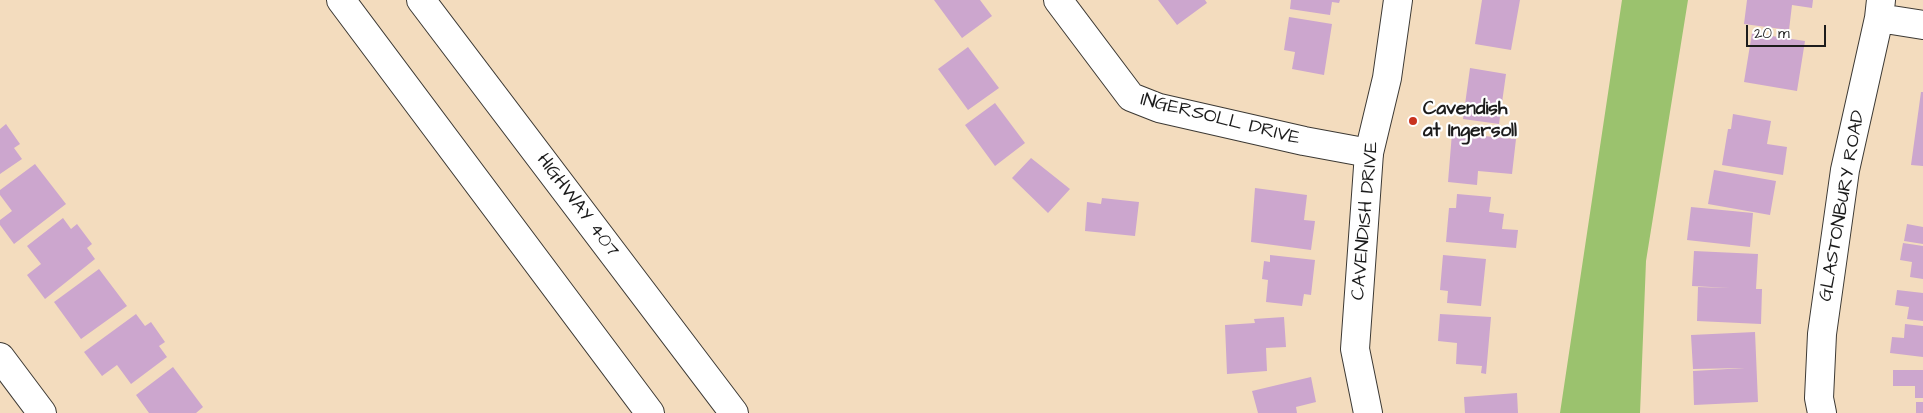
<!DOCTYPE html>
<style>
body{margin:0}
#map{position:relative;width:1923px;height:413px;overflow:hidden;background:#f3dcbe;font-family:"Architects Daughter",sans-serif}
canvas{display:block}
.scale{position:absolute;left:1746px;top:25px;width:80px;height:22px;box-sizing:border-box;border:2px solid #1c1c1c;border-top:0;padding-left:6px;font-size:15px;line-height:18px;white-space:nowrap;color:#1c1c1c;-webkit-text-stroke:4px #fff;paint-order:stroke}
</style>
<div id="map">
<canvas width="1923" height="413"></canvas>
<div class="scale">20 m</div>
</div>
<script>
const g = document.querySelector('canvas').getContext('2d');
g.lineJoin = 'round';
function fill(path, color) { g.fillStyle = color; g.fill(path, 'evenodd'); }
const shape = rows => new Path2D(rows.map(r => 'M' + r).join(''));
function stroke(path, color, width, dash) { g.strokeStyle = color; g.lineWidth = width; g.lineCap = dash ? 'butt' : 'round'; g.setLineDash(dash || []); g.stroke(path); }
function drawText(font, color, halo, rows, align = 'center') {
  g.font = font + ' "Architects Daughter",sans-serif'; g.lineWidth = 4.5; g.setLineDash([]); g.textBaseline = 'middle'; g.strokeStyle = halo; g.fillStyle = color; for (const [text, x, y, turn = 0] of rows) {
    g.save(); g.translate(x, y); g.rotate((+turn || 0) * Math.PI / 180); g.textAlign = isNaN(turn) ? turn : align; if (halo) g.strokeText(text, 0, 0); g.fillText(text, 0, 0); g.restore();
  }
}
fill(shape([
 [1622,0,1688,0,1646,261,1640,413,1560,413]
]), '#9bc26e');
fill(shape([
 [934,0,980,0,992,16,962,38],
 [1158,0,1205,0,1207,3,1177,25],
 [1291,0,1340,0,1339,3,1332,2,1330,15,1290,9],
 [1482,0,1520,0,1511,50,1475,44],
 [1747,0,1813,0,1812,8,1792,5,1789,30,1744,24],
 [1289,17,1332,24,1324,75,1292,69,1295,52,1284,50],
 [1752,33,1805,41,1797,91,1744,82],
 [968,47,999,88,968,110,938,69],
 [1470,68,1506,74,1499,124,1463,119],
 [1921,92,1923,92,1923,166,1911,165],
 [995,103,1025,143,995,166,965,125],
 [1733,114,1771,121,1767,144,1787,147,1783,175,1722,165,1728,129,1731,129],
 [6,124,20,144,14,148,22,159,0,174,0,129],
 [1452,133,1516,139,1512,174,1478,171,1477,185,1448,182],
 [1031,158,1070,189,1048,213,1012,178],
 [35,164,66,204,14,244,0,225,0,220,12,211,0,195,0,190],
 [1714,170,1776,181,1770,215,1708,204],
 [1255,188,1307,195,1304,220,1315,221,1311,250,1251,242],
 [1457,194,1491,197,1489,212,1504,214,1502,229,1518,230,1516,248,1446,242,1449,208,1456,208],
 [1102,198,1139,202,1135,236,1085,231,1087,202,1101,204],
 [1691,207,1753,213,1750,247,1687,240],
 [63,218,71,229,77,224,92,244,87,248,95,259,45,299,27,275,41,264,27,246],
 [1907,224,1923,227,1923,244,1904,241],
 [1903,243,1923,246,1923,279,1910,277,1912,262,1900,260],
 [1694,251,1758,254,1756,289,1762,289,1761,324,1697,321,1698,287,1730,288,1692,286],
 [1270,255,1315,260,1311,295,1304,294,1302,306,1266,302,1268,280,1262,279,1264,261,1270,262],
 [1443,255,1486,259,1481,306,1447,303,1448,291,1440,290],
 [99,269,127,306,81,339,54,302],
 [1897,290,1923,293,1923,321,1907,319,1909,307,1895,305],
 [136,314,145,326,151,322,165,342,159,346,167,357,131,384,117,365,102,376,84,352],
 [1440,314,1491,317,1486,374,1481,373,1482,366,1456,364,1457,343,1438,341],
 [1284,317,1286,347,1266,348,1267,371,1227,374,1225,325,1255,323,1254,319],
 [1905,324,1923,326,1923,357,1890,353,1892,337,1904,338],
 [1755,332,1758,402,1694,405,1693,371,1745,368,1693,369,1691,335],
 [173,367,203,407,196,413,149,413,136,395],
 [1893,370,1923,370,1923,398,1915,398,1915,386,1893,386],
 [1311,377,1316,402,1296,407,1297,413,1258,413,1252,391],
 [1517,393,1518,413,1465,413,1464,397],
 [1916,402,1923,402,1923,413,1916,413]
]), '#cca6ce');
const street = shape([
 [1058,0,1131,97,1159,108,1304,141,1369,153],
 [1879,18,1923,25],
 [0,357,42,413],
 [1822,413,1819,398,1822,334,1845,170,1879,18,1881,0]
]);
const secondary = shape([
 [1368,413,1355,349,1369,153,1387,78,1398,0]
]);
const highway = shape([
 [341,0,650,413],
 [421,0,734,413]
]);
stroke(street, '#3c3934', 30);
stroke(secondary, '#3c3934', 30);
stroke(highway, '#3c3934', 30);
stroke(street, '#fff', 28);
stroke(secondary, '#fff', 28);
stroke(highway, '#fff', 28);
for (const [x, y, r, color] of [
 [1413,121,5,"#c8321e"]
]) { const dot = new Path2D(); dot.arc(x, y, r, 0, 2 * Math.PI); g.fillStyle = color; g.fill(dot); stroke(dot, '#fff', 2); }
drawText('bold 19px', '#1c1c1c', '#fff', [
 ["Cavendish",1423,110],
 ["at Ingersoll",1423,132]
], 'left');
drawText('19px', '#1c1c1c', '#fff', [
 ["INGERSOLL DRIVE",1220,120,14],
 ["HIGHWAY 407",577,206,53],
 ["GLASTONBURY ROAD",1843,206,-80],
 ["CAVENDISH DRIVE",1366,221,-85]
]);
</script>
